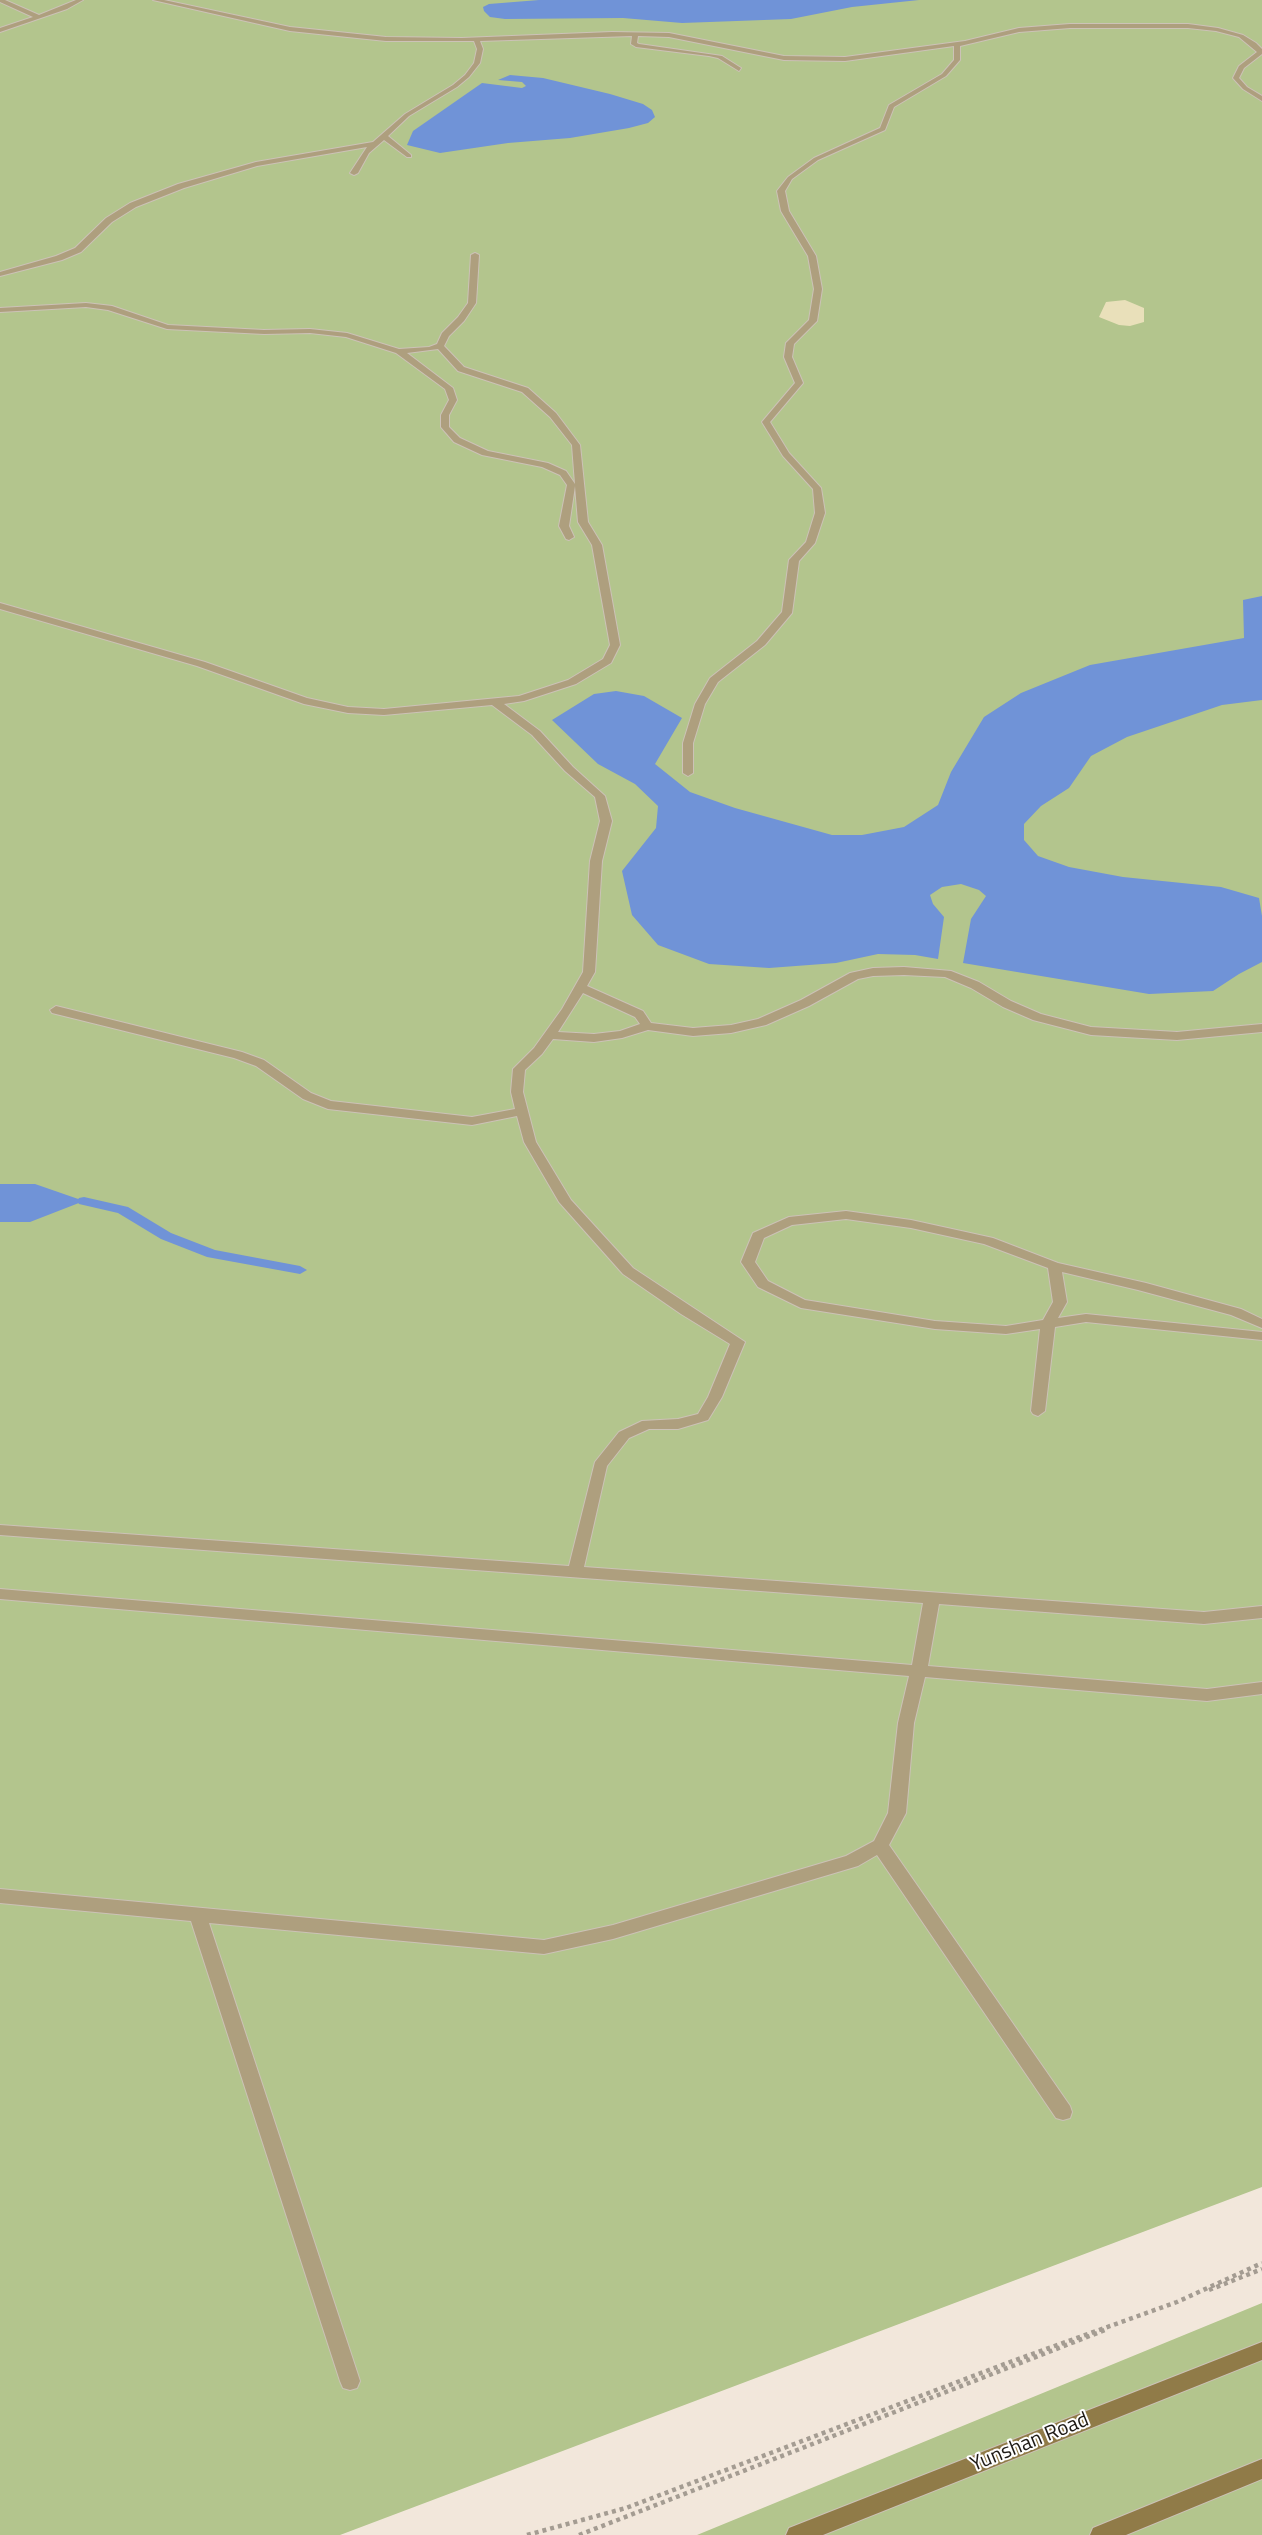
<!DOCTYPE html>
<style>
body{margin:0}
canvas{display:block;background:#f2e7db}
</style>
<canvas width="1262" height="2535"></canvas>
<script>
const g = document.querySelector('canvas').getContext('2d');
g.lineJoin = 'round';
function fill(path, color) { g.fillStyle = color; g.fill(path, 'evenodd'); }
const shape = rows => new Path2D(rows.map(r => 'M' + r).join(''));
function stroke(path, color, width, dash) { g.strokeStyle = color; g.lineWidth = width; g.lineCap = dash ? 'butt' : 'round'; g.setLineDash(dash || []); g.stroke(path); }
function drawText(font, color, halo, rows, align = 'center') {
  g.font = font + ' "Titillium Web",sans-serif'; g.lineWidth = 4; g.setLineDash([]); g.textBaseline = 'middle'; g.strokeStyle = halo; g.fillStyle = color; for (const [text, x, y, turn = 0] of rows) {
    g.save(); g.translate(x, y); g.rotate((+turn || 0) * Math.PI / 180); g.textAlign = isNaN(turn) ? turn : align; if (halo) g.strokeText(text, 0, 0); g.fillText(text, 0, 0); g.restore();
  }
}
fill(shape([
 [0,0,1262,0,1262,2187,340,2535,0,2535],
 [1262,2303,1262,2535,697,2535]
]), '#b3c58d');
fill(shape([
 [1125,300,1144,308,1144,322,1130,326,1119,325,1099,317,1106,302]
]), '#e9e0ba');
fill(shape([
 [539,0,919,0,852,7,791,19,682,23,623,18,505,19,490,17,484,11,483,7,489,4],
 [510,75,543,78,610,94,643,104,652,110,655,117,648,123,629,128,570,138,508,143,440,153,407,145,413,131,482,83,522,88,526,86,522,82,498,80],
 [1262,596,1262,700,1222,705,1127,737,1091,756,1069,788,1041,806,1024,824,1024,840,1038,856,1069,867,1123,877,1221,887,1259,898,1262,916,1262,962,1239,974,1213,991,1149,994,963,963,971,919,986,896,979,890,961,884,942,887,930,895,933,904,944,917,938,959,915,955,878,954,836,963,769,968,709,964,658,945,632,915,622,871,656,828,658,806,635,784,598,764,552,720,594,694,616,691,644,696,682,718,655,764,690,792,735,808,832,835,862,835,904,827,938,805,951,772,984,717,1021,693,1090,665,1244,638,1243,600],
 [0,1184,35,1184,84,1201,30,1222,0,1222]
]), '#7093d7');
fill(shape([
 [84,1197,128,1207,171,1233,215,1250,300,1266,307,1270,300,1274,207,1257,161,1239,118,1213,79,1204,77,1201,79,1198,84,1197]
]), '#7093d7');
const service = shape([
 [0,0,5,0,39,15,76,0,83,0,67,9,0,32,0,28,33,17,0,2,0,0],
 [153,0,164,0,290,27,386,37,462,38,612,32,669,33,784,56,845,57,965,41,1019,28,1070,24,1188,24,1218,28,1243,35,1256,43,1262,49,1262,54,1244,68,1239,78,1247,87,1262,96,1262,101,1243,89,1233,78,1239,66,1257,52,1239,37,1216,31,1188,28,1070,28,1019,32,960,46,960,60,946,76,894,107,885,130,818,160,792,179,785,191,789,211,816,256,822,289,817,321,794,344,792,357,803,383,770,422,789,453,821,488,825,513,815,543,799,561,792,613,765,645,718,682,705,704,693,743,693,773,688,776,683,773,683,743,695,704,710,678,757,641,782,612,789,560,806,542,815,513,813,489,783,456,762,422,795,383,784,357,786,343,809,320,814,289,808,256,781,211,777,191,788,177,814,158,880,128,889,105,942,74,954,60,954,46,845,61,784,60,669,37,638,36,637,43,639,44,722,56,741,68,739,71,718,58,709,56,636,47,631,44,632,36,480,41,483,49,480,63,469,77,457,87,409,116,388,136,411,155,411,157,407,157,384,140,369,153,358,173,354,175,350,173,367,147,257,166,184,188,136,207,112,222,81,252,62,260,0,276,0,272,56,256,75,248,106,218,130,203,178,184,256,162,373,142,405,114,453,85,465,75,474,63,477,49,474,41,386,41,290,31,153,0],
 [475,253,479,255,476,303,464,321,449,336,444,346,464,367,528,388,556,413,580,445,588,522,602,545,620,645,611,663,576,684,524,701,504,704,540,731,573,767,605,796,612,821,602,861,595,972,587,986,643,1011,651,1023,693,1028,731,1025,758,1019,801,1000,850,973,873,968,904,967,951,971,979,982,1011,1001,1041,1014,1091,1027,1177,1032,1262,1024,1262,1032,1177,1040,1091,1035,1033,1020,1003,1007,971,988,945,977,904,975,873,976,858,979,809,1006,766,1025,731,1033,693,1036,648,1030,622,1038,594,1042,553,1039,542,1054,525,1070,523,1092,536,1142,571,1200,633,1268,745,1342,722,1397,708,1420,678,1429,649,1429,629,1438,607,1466,584,1567,1204,1612,1262,1606,1262,1618,1204,1624,939,1604,928,1666,1207,1689,1262,1682,1262,1694,1207,1701,925,1677,914,1723,906,1813,889,1845,1070,2106,1072,2112,1070,2118,1063,2120,1056,2118,877,1855,858,1866,613,1939,544,1954,209,1923,360,2381,357,2388,350,2390,343,2388,340,2381,191,1921,0,1903,0,1889,544,1940,613,1925,846,1856,874,1841,888,1813,898,1723,909,1676,0,1599,0,1589,912,1665,923,1603,0,1535,0,1525,569,1566,595,1462,619,1432,642,1421,678,1419,698,1414,708,1397,730,1344,681,1314,623,1274,559,1202,524,1142,517,1116,472,1125,328,1109,303,1099,256,1066,234,1058,52,1013,50,1010,56,1006,242,1052,264,1060,311,1093,331,1101,472,1117,515,1109,511,1092,513,1069,534,1048,562,1009,583,972,590,861,600,821,595,797,565,771,532,735,492,705,384,715,348,713,304,704,197,666,0,609,0,603,205,662,307,698,348,707,384,709,519,696,568,680,603,659,610,645,592,545,578,522,575,486,569,526,574,537,569,540,566,539,559,526,567,485,560,475,542,467,482,455,454,442,441,427,441,415,449,400,445,389,396,353,346,337,310,333,264,334,167,329,108,310,86,307,0,312,0,308,86,303,112,306,168,325,264,330,310,329,347,333,399,349,429,347,437,344,442,333,458,317,468,303,471,255,475,253],
 [438,349,458,371,522,392,550,417,572,445,575,484,566,471,548,463,488,451,460,438,449,427,449,415,457,400,453,388,407,353,438,349],
 [583,993,635,1017,640,1024,620,1031,594,1034,558,1032,583,993],
 [846,1211,911,1220,993,1238,1058,1263,1146,1283,1241,1309,1262,1319,1262,1328,1231,1315,1138,1290,1062,1272,1067,1302,1058,1318,1086,1314,1262,1332,1262,1340,1086,1322,1055,1327,1045,1411,1038,1416,1033,1414,1031,1411,1040,1329,1006,1334,935,1329,801,1308,758,1287,741,1262,753,1233,789,1217,846,1211],
 [846,1219,911,1228,984,1244,1048,1268,1053,1302,1043,1320,1006,1326,935,1321,805,1300,768,1281,755,1262,764,1238,792,1225,846,1219]
]);
const secondary = shape([
 [1262,2342,1262,2360,823,2535,786,2535,789,2528,1262,2342],
 [1262,2459,1262,2479,1126,2535,1090,2535,1093,2528,1262,2459]
]);
stroke(service, '#ccc2b7', 2);
stroke(secondary, '#ccc2b7', 2);
stroke(shape([
 [1209,2290,1262,2269],
 [527,2535,626,2508,1010,2362,1177,2302,1262,2263],
 [579,2535,1105,2330]
]), '#a49c92', 4.5, [4, 4]);
fill(service, '#ae9f7e');
fill(secondary, '#907b48');
drawText('21px', '#1e1a15', '#fff', [
 ["Yunshan Road",1030,2443,-22]
]);
</script>
